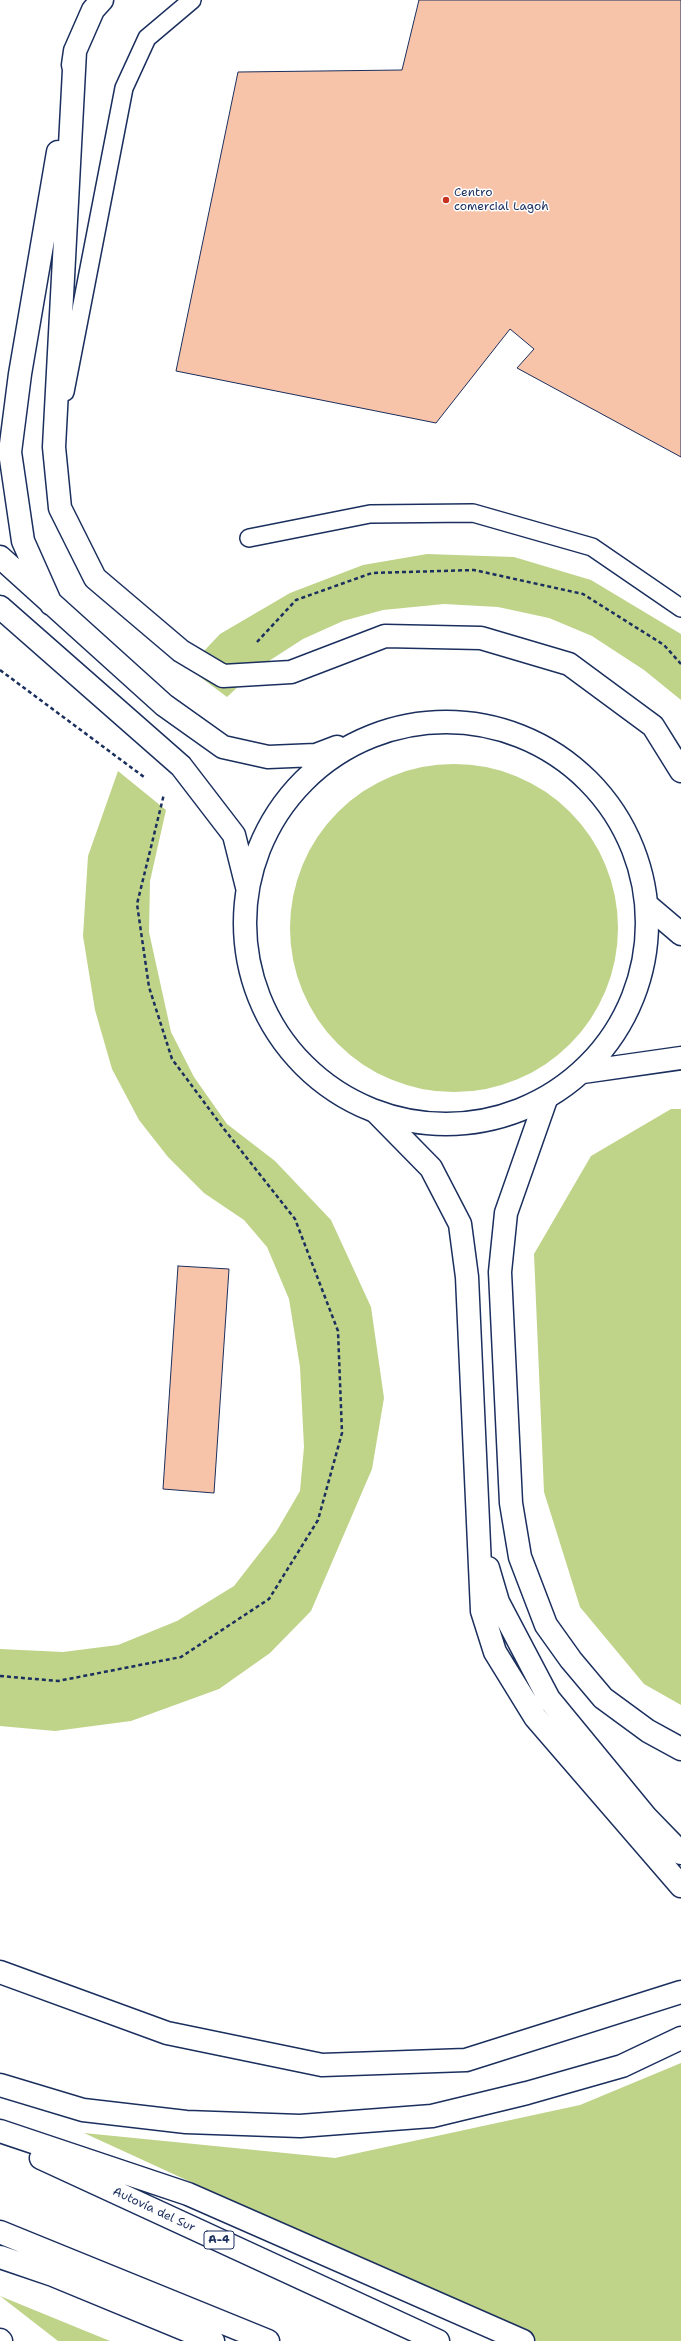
<!DOCTYPE html>
<meta charset="utf-8">
<style>
body{margin:0}
canvas{display:block;background:#fff}
</style>
<canvas width="681" height="2341"></canvas>
<script>
const g = document.querySelector('canvas').getContext('2d');
g.lineJoin = 'round';
function fill(path, color) { g.fillStyle = color; g.fill(path, 'evenodd'); }
const shape = rows => new Path2D(rows.map(r => 'M' + r).join(''));
function stroke(path, color, width, dash) { g.strokeStyle = color; g.lineWidth = width; g.lineCap = dash ? 'butt' : 'round'; g.setLineDash(dash || []); g.stroke(path); }
function drawText(font, color, halo, rows, align = 'center') {
  g.font = font + ' "Shantell Sans",sans-serif'; g.lineWidth = 3; g.setLineDash([]); g.textBaseline = 'middle'; g.strokeStyle = halo; g.fillStyle = color; for (const [text, x, y, turn = 0] of rows) {
    g.save(); g.translate(x, y); g.rotate((+turn || 0) * Math.PI / 180); g.textAlign = isNaN(turn) ? turn : align; if (halo) g.strokeText(text, 0, 0); g.fillText(text, 0, 0); g.restore();
  }
}
fill(shape([
 [427,554,514,557,591,580,681,634,681,700,644,670,592,636,549,618,498,607,444,604,383,610,343,621,303,639,258,668,227,697,188,668,220,634,290,593,363,565],
 '290 928a164 164 0 1 1 328 0a164 164 0 1 1-328 0Z',
 [118,771,166,810,150,881,149,932,171,1032,194,1077,227,1124,275,1161,331,1220,371,1307,384,1398,372,1469,311,1611,270,1653,219,1689,131,1721,55,1731,0,1726,0,1649,63,1652,118,1645,177,1621,234,1586,276,1532,300,1491,304,1447,300,1367,289,1299,267,1247,244,1220,204,1193,168,1157,139,1120,112,1069,95,1010,83,936,88,856],
 [671,1109,681,1109,681,1705,644,1684,580,1607,544,1492,534,1254,591,1156],
 [681,2063,681,2341,537,2341,84,2133,335,2158,580,2105],
 [0,2296,110,2341,58,2341]
]), '#bfd389');
const building = shape([
 [419,0,681,0,681,457,517,368,534,349,510,329,436,423,176,371,238,72,402,70,419,0],
 [178,1266,229,1269,214,1493,163,1489,178,1266]
]);
fill(building, '#f8c4a9');
stroke(building, '#1b2f5e', 1);
const lane = shape([
 [65,392,124,88,147,38,192,0],
 [249,538,370,514,473,513,592,547,681,608]
]);
const secondary = shape([
 [75,51,54,447,60,508,95,578,181,651,223,676,291,672,385,636,481,638,569,664,653,726,681,771],
 [73,65,75,51,93,10,102,0],
 [0,557,164,705,223,747,268,757,316,755,337,747],
 [51,604,23,541,10,452,20,374,58,152],
 [0,607,181,766,234,835,247,887],
 '245 923a201 201 0 1 1 402 0a201 201 0 1 1-402 0Z',
 [647,905,681,934],
 [583,1072,681,1058]
]);
const highway = shape([
 [546,1099,506,1213,500,1272,511,1503,520,1557,546,1625,571,1660,603,1698,648,1731,681,1749],
 [377,1113,431,1168,460,1224,467,1277,482,1611,495,1652,535,1717,681,1886],
 [488,1568,498,1602,549,1699,646,1817,681,1853],
 [0,1972,167,2033,322,2065,466,2060,681,1992],
 [0,2085,83,2110,186,2122,300,2126,432,2116,527,2093,622,2066,681,2038],
 [0,2131,188,2194,523,2341],
 [41,2158,438,2341],
 [0,2232,268,2341],
 [0,2257,53,2275,213,2341],
 [0,2340,1,2341]
]);
stroke(lane, '#1b2f5e', 20);
stroke(secondary, '#1b2f5e', 25);
stroke(highway, '#1b2f5e', 25);
stroke(shape([
 [257,642,296,600,372,573,474,570,583,594,664,645,681,664],
 [0,670,144,777],
 [0,1676,58,1681,181,1657,269,1599,318,1520,342,1433,338,1331,295,1219,224,1129,172,1059,149,987,137,904,164,794]
]), '#1b2f5e', 2.5, [4, 3]);
stroke(lane, '#fff', 17);
stroke(secondary, '#fff', 22);
stroke(highway, '#fff', 22);
for (const [x, y, r, color] of [
 [446,200,4,"#c8321e"]
]) { const dot = new Path2D(); dot.arc(x, y, r, 0, 2 * Math.PI); g.fillStyle = color; g.fill(dot); stroke(dot, '#fff', 1.5); }
for (const [x, y, w] of [
 [219,2240,30]
]) { const box = new Path2D(); box.roundRect(x - w / 2, y - 9, w, 18, 3); g.fillStyle = '#fff'; g.fill(box); stroke(box, '#1b2f5e', 1); }
drawText('bold 11px', '#1b2f5e', null, [
 ["A-4",219,2240]
]);
drawText('12px', '#1b2f5e', '#fff', [
 ["Centro",454,193],
 ["comercial Lagoh",454,207]
], 'left');
drawText('12px', '#1b2f5e', '#fff', [
 ["Autovía del Sur",154,2210,25]
]);
</script>
